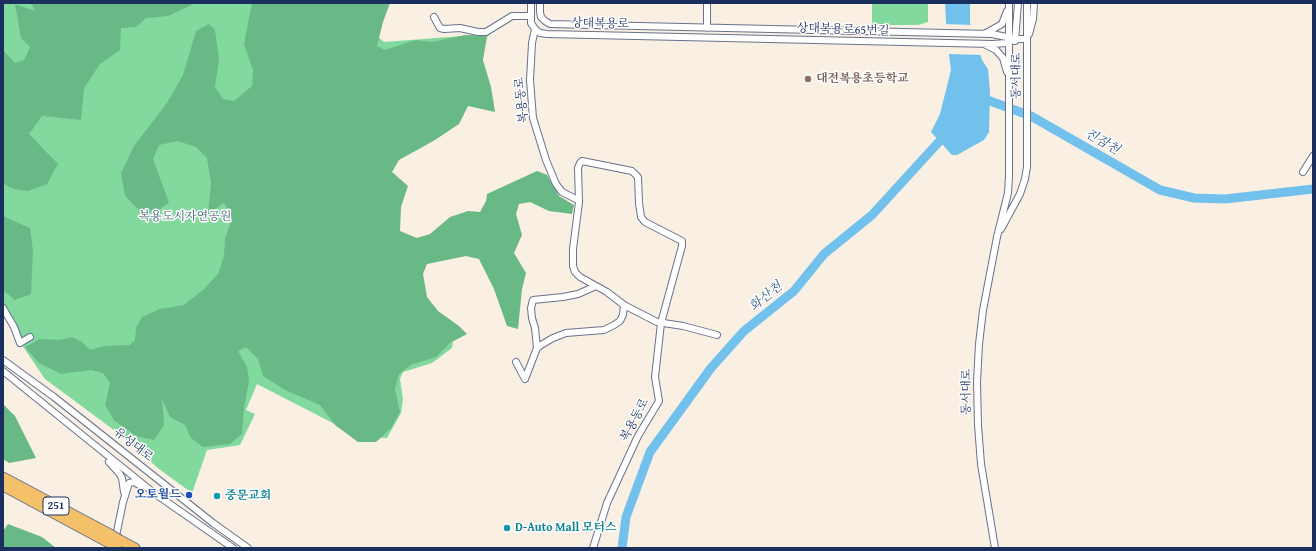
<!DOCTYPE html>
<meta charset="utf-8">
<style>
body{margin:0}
#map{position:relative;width:1316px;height:551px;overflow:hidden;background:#f9efe2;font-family:"Gentium Book Plus",serif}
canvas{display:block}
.frame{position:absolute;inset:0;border:4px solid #1b2f5e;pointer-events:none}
</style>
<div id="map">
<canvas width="1316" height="551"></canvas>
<div class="frame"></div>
</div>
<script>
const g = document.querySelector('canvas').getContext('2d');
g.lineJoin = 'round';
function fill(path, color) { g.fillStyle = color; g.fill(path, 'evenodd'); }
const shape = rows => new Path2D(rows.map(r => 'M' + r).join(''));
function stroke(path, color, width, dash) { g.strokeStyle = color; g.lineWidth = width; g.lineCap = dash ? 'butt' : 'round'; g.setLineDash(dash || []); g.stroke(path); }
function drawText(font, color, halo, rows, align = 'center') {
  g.font = font + ' "Gentium Book Plus","Noto Serif KR",serif'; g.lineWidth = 3; g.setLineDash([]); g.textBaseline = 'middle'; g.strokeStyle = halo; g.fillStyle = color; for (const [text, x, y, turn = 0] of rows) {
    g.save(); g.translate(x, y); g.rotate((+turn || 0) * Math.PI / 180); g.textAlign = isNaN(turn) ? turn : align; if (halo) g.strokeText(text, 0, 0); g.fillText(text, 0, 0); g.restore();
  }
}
fill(shape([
 [3,3,378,3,378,37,384,42,488,34,474,90,387,156,366,195,426,260,421,273,425,307,455,327,452,348,432,363,403,372,400,379,403,399,401,413,387,438,360,437,257,384,246,410,255,414,240,445,207,450,192,493,159,469,118,433,45,379,22,345,18,345,12,328,3,312],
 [872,3,928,3,928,22,918,25,872,25]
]), '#81d99e');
fill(shape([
 [31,3,196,3,168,16,146,18,136,27,121,28,120,50,100,64,84,88,81,120,42,116,29,134,58,164,47,184,28,191,14,189,3,184,3,50,15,63,24,60,30,47,21,38,15,4,35,11],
 [252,3,390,3,383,22,377,46,385,50,416,40,432,42,465,35,487,36,483,60,491,87,495,112,468,106,459,124,435,140,399,160,392,172,408,186,401,207,400,231,417,238,430,234,450,217,468,211,480,212,486,201,487,194,537,171,547,175,559,196,574,205,572,214,549,211,530,202,519,204,516,214,522,235,514,253,526,273,522,289,518,329,507,326,494,289,479,259,466,256,427,264,423,274,427,297,438,311,459,326,467,334,450,343,436,357,411,365,399,374,395,389,400,412,391,428,376,442,358,442,335,425,320,405,285,390,263,376,258,359,246,347,238,351,247,367,249,381,244,408,242,434,230,444,203,447,191,438,185,425,170,417,162,399,164,425,154,440,136,436,114,420,105,405,110,383,103,373,91,370,61,374,39,363,25,347,40,339,59,340,72,337,82,342,90,350,105,346,130,345,135,340,136,328,142,317,160,309,184,305,204,289,218,274,224,256,225,239,232,218,224,203,208,214,211,183,207,158,196,147,178,141,159,145,153,159,169,203,160,209,141,212,125,196,121,173,134,146,167,103,183,75,196,31,209,24,215,30,219,59,215,87,223,99,234,101,252,86,253,70,244,44],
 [3,216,30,228,33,251,31,294,15,300,3,290],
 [3,404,15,416,36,458,9,463,3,459],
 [8,524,42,537,56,548,3,548,3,531]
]), '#68b985');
fill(shape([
 [945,3,970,3,970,23,982,60,988,69,990,92,989,132,984,140,957,155,952,155,931,132,940,114,951,70,947,40]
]), '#72c1ed');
fill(shape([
 [944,24,973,25,982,55,947,54]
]), '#f9efe2');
stroke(shape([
 [979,97,1031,116,1160,190,1194,198,1225,199,1313,189],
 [622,548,626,517,650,452,711,368,744,331,794,291,824,254,872,215,947,133]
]), '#72c1ed', 9);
const minor = shape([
 [531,3,531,23,535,29,540,33,547,34,993,44,1006,43,1016,39],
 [540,3,540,12,541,17,545,21,550,24,992,34,1016,39,1027,39],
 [434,17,440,28,444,29,460,28,478,32,486,32,512,16,530,16],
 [707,28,707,3],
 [535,29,532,43,530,80,533,118,546,160,556,184,562,192,578,200,579,202,573,249,573,266,575,272,580,277,607,292,624,305,657,322,683,326,717,335],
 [986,33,1002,24,1007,11],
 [1029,34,1033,19,1034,3],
 [1015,41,1018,3],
 [986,45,996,50,1003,58,1007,72],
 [1303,172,1313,156],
 [579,202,578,168,580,163,582,161,632,171,638,177,639,203,641,217,645,222,682,241,682,246,661,323,655,377,659,401,638,436,607,503,593,548],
 [1001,229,1020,194,1025,179,1027,167,1027,3],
 [3,308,14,327,20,343,30,337],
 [537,348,535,328,532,318,531,308,533,300,563,297,578,294,596,286],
 [3,360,54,397,213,523,248,548],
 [516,362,525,379,537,348,541,345,553,338,566,333,604,330,614,325,620,321,623,315,624,305],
 [3,371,154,493,233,548],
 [109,462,119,473,122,478,124,492],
 [115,541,123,502,129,483,134,482,141,486],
 [995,548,981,464,978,425,977,382,979,344,983,310,997,237,1008,193,1009,176,1009,3]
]);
const highway = shape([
 [3,477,110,534],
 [3,486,107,542],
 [120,540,135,548]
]);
stroke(minor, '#69728c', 8);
stroke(highway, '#69728c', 11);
stroke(minor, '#fff', 6);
stroke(highway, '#f4c16a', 9);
const highwayBridge = shape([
 [110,534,120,540],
 [107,542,117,547]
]);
stroke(highwayBridge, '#69728c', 11, []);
stroke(highwayBridge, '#f4c16a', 9);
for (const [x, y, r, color] of [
 [808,79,4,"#8d6e63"],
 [189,495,4,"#1a4fb4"],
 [217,496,4,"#0f9aa8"],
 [507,528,4,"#0f9aa8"]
]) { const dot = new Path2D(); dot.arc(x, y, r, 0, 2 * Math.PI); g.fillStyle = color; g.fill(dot); stroke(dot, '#fff', 1.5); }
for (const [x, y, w] of [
 [56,506,26]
]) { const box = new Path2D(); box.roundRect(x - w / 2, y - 9, w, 18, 3); g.fillStyle = '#fff'; g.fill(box); stroke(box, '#1b2f5e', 1); }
drawText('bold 11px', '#1b2f5e', null, [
 ["251",56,506]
]);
drawText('12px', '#1b2f5e', '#fff', [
 ["상대복용로",600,24,1],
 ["상대복용로65번길",843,30,2],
 ["동서대로",1017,76,-90],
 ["복용동로",522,100,-96],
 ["동서대로",967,392,-90],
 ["복용동로",635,420,-62],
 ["유성대로",133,445,38]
]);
drawText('bold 12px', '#785e54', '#fff', [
 ["대전복용초등학교",816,79]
], 'left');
drawText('12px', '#3a6271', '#fff', [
 ["복용도시자연공원",185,217]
]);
drawText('bold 12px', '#164399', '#fff', [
 ["오토월드",181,495]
], 'right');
drawText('bold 12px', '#0d838f', '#fff', [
 ["중문교회",225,496],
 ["D-Auto Mall 모터스",515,528]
], 'left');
drawText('italic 13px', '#355b89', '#fff', [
 ["진잠천",1102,142,30],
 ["화산천",766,297,-39]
]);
</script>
